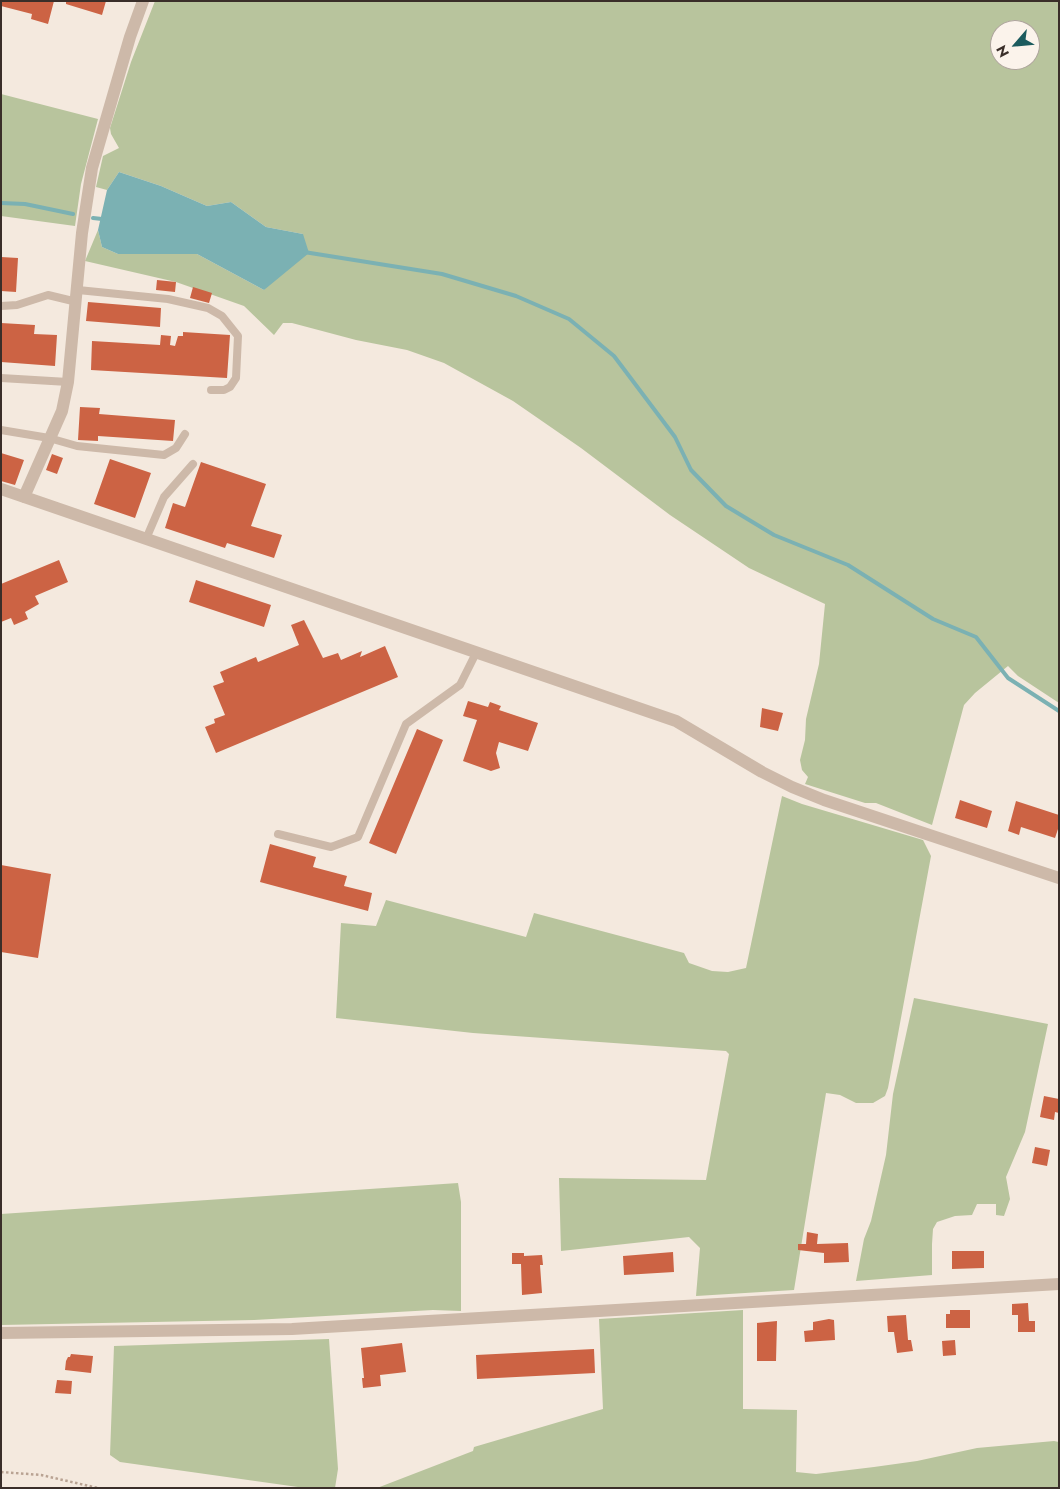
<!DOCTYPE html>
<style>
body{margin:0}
#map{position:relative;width:1060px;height:1489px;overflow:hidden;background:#f4e9de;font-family:Jost,sans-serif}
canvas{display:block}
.frame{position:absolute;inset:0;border:2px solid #3a2e29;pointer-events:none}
.north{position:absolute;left:990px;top:20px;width:50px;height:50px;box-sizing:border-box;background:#fbf3eb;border:1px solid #aea49d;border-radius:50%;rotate:243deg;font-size:14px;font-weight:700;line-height:20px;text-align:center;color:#3a2e29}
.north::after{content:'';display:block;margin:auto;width:18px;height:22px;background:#1c5b5e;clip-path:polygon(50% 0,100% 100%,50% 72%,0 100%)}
</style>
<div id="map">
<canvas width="1060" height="1489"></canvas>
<div class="frame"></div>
<div class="north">N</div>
</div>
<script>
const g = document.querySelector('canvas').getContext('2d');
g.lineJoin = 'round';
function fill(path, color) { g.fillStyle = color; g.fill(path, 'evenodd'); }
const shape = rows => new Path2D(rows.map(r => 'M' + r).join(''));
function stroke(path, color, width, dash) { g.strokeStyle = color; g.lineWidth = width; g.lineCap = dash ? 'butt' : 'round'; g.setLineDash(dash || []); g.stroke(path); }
fill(shape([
 [155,1,1059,1,1059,703,1018,676,1008,666,975,693,964,705,932,825,876,803,865,803,805,784,808,777,802,770,800,760,805,740,806,719,819,664,825,604,749,568,670,515,581,448,513,401,444,363,407,350,356,340,292,323,283,323,274,335,244,306,176,282,85,261,98,230,102,247,118,254,197,254,264,290,303,234,266,227,231,202,207,206,161,186,119,172,107,190,96,187,103,156,119,148,111,134,110,128,131,62],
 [1000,30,1030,30,1030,60,1000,60],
 [1,94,98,119,81,184,75,226,1,216],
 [782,796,802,804,923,840,931,856,888,1088,885,1096,873,1103,856,1103,840,1095,826,1093,794,1290,696,1296,700,1248,689,1237,561,1251,559,1178,706,1180,729,1054,726,1051,473,1033,336,1018,341,923,376,926,386,900,526,937,534,913,684,953,689,963,712,971,728,972,746,968],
 [914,998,1048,1024,1025,1132,1006,1177,1010,1199,1004,1216,996,1215,996,1204,977,1204,972,1215,955,1216,937,1222,933,1229,932,1244,932,1275,856,1281,864,1239,871,1221,886,1155,893,1094],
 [458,1183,461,1202,461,1311,433,1310,254,1320,1,1325,1,1214],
 [743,1310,743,1409,797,1410,796,1472,816,1474,874,1467,917,1461,977,1448,1054,1441,1059,1442,1059,1488,377,1488,473,1451,474,1447,603,1409,599,1319],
 [329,1339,338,1469,335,1488,305,1488,120,1462,110,1455,114,1346]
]), '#b8c49d');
fill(shape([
 [119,172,161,186,207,206,231,202,266,227,303,234,309,253,264,290,197,254,118,254,102,247,98,230,107,190]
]), '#7bb1b3');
stroke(shape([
 [1,203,25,204,73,214],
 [93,218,102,219],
 [304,252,442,274,516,296,569,319,614,356,675,437,691,470,726,506,774,535,848,565,933,619,976,637,1008,678,1059,711]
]), '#7bb1b3', 4);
fill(shape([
 [1,1,54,1,48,24,31,19,32,14,1,6],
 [66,1,106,1,102,15,66,4],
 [1,257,18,258,16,292,1,291],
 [157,280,176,282,175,292,156,290],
 [193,287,212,293,209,303,190,298],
 [88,302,161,308,160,327,86,321],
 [1,323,35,325,34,334,57,335,55,366,1,362],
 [183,332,230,335,227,378,91,370,92,341,160,345,161,335,171,336,170,345,175,346,178,336,183,336],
 [80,407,100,408,99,414,175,420,173,441,98,436,98,441,78,440],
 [1,453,24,460,15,485,1,481],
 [52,454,63,458,57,474,46,470],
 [110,459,151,473,135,518,94,504],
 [201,462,266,484,251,526,282,535,274,558,227,543,225,548,165,528,173,503,185,507],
 [59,560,68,582,35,596,39,604,25,612,28,619,14,625,11,618,1,622,1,584],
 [196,580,271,605,264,627,189,602],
 [304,620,323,658,338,653,341,660,362,651,360,657,385,646,398,677,216,753,205,727,215,723,214,719,225,715,213,686,224,682,220,672,256,657,258,662,299,645,291,625],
 [468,701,488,707,490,702,501,706,499,710,538,723,528,751,499,742,496,753,500,768,491,771,463,761,477,720,463,716],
 [762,708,783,713,778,731,760,727],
 [417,729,443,740,396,854,369,843],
 [960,800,992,811,987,828,955,818],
 [1016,801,1059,815,1059,826,1055,838,1021,827,1019,835,1008,831],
 [270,844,316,857,313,867,347,876,344,886,372,893,368,911,260,882],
 [1,865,51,874,38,958,1,952],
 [1044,1096,1059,1099,1059,1113,1055,1112,1054,1120,1040,1117],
 [1035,1147,1050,1150,1047,1166,1032,1163],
 [807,1232,818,1234,817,1244,848,1243,849,1262,824,1263,824,1253,798,1250,798,1244,806,1244],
 [952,1251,984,1251,984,1268,952,1269],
 [673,1252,674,1272,624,1275,623,1256],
 [512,1253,524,1253,524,1256,542,1255,543,1265,540,1265,542,1293,522,1295,521,1264,512,1264],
 [1028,1303,1029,1321,1035,1321,1035,1332,1018,1332,1018,1315,1012,1315,1012,1304],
 [950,1310,970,1310,970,1328,946,1328,946,1314,950,1314],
 [906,1315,908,1340,911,1340,913,1351,897,1353,894,1332,888,1332,887,1316],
 [829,1319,834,1320,835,1340,805,1342,804,1331,813,1330,813,1322],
 [777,1321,776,1361,757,1361,757,1323],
 [955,1340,956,1355,943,1356,942,1341],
 [402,1343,406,1372,380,1375,381,1386,363,1388,362,1378,364,1378,361,1348],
 [594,1349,595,1373,477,1379,476,1355],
 [71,1354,93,1356,91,1373,65,1370,66,1361,68,1357,70,1357],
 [57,1380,72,1381,71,1394,55,1393]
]), '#cc6344');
stroke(shape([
 [1,1472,41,1475,98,1488]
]), '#b9a393', 2.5, [2.5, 2.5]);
stroke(shape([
 [78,290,168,299,208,308,222,316,238,336,236,378,230,387,224,390,211,390],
 [1,306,17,305,48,295,77,302],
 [1,378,68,382],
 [1,430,49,438,77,446,164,455,176,448,185,434],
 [146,539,164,497,193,464],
 [278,834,331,847,358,837,406,724,460,685,476,653]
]), '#cdb9a9', 8);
stroke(shape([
 [1,489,676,721,762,772,792,787,824,800,1059,878],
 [24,497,62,411,68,382,82,233,92,168,130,37,143,1],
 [1,1333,292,1329,1059,1284]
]), '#cdb9a9', 12);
</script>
